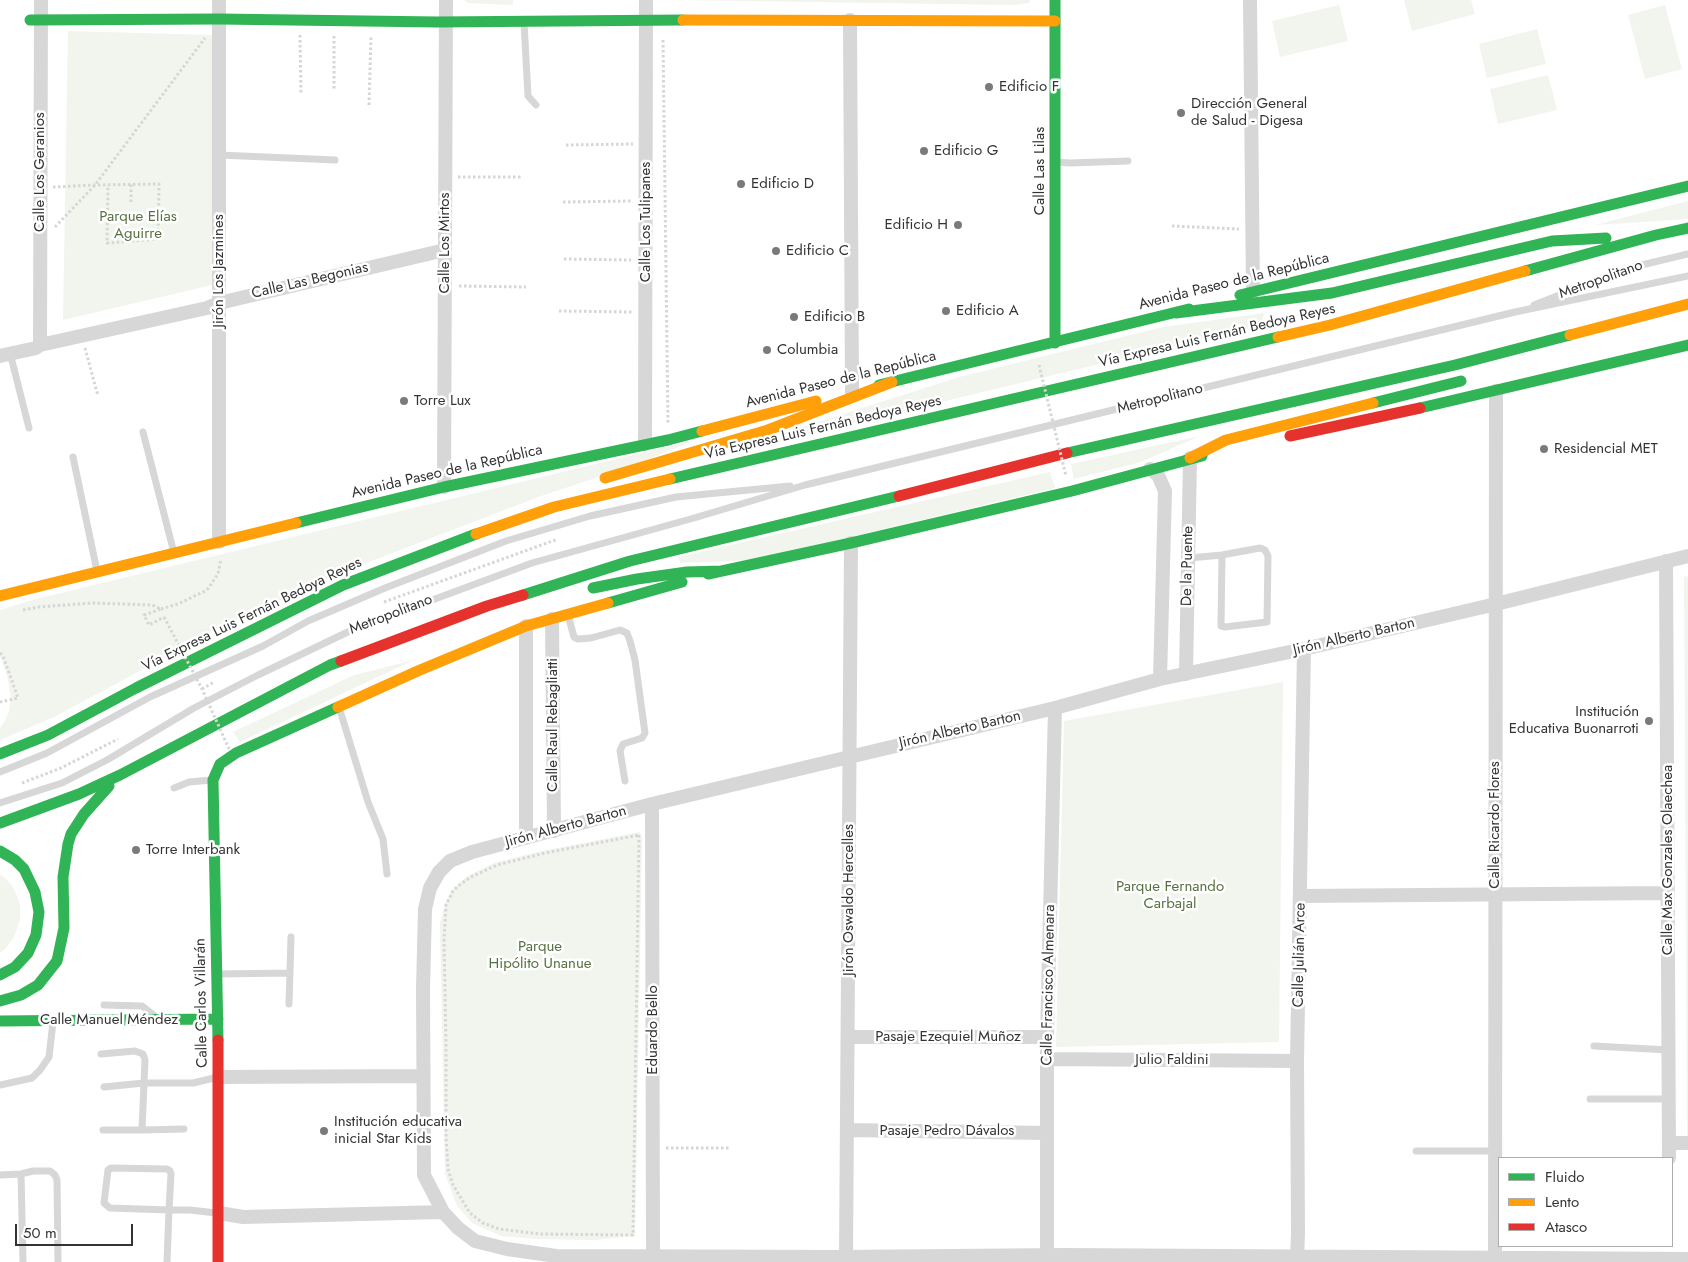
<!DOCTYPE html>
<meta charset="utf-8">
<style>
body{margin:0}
#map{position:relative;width:1688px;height:1262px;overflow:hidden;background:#fff;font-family:Jost,sans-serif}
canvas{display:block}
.legend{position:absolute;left:1498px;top:1157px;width:175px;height:90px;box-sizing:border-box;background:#fff;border:1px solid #adadad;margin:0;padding:6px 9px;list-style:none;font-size:15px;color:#333}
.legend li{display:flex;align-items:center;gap:10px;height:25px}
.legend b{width:25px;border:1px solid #adadad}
.scale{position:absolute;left:15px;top:1224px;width:118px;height:22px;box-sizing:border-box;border:2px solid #333;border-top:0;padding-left:6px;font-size:15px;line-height:18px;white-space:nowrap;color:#333;-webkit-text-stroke:4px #fff;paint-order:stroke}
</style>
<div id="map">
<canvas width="1688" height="1262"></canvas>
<ul class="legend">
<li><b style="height:6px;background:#30b455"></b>Fluido</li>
<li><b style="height:6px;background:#ff9f0a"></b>Lento</li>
<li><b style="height:6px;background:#e5322d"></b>Atasco</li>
</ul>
<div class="scale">50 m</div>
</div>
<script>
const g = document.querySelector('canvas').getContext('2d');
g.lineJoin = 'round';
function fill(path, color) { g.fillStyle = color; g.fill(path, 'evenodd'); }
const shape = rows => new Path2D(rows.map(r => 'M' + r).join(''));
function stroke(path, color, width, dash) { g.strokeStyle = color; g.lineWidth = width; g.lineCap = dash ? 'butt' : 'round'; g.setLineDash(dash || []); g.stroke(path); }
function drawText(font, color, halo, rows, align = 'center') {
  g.font = font + ' Jost,sans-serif'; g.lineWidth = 5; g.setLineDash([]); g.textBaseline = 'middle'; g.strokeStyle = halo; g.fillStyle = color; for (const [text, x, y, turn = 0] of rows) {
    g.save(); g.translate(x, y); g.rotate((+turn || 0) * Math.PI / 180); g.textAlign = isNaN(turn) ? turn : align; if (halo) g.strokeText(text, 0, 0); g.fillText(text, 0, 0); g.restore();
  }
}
fill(shape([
 [465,0,513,0,513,5,467,3],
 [675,0,1031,0,1029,3,1015,5],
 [1404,0,1471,0,1475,14,1412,31],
 [1339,5,1348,41,1280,57,1272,21],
 [1665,5,1682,69,1645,79,1628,15],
 [1537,29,1546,64,1487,78,1479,44],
 [68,31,212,35,212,285,63,320],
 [1548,75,1557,110,1498,124,1490,89],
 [1688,201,1688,219,1595,225],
 [1264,313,1262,325,791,438,800,428,959,377,1163,327],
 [1200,436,1141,462,1074,479,1071,464],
 [695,440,629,467,541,496,348,570,271,604,205,636,54,717,0,740,0,728,5,721,9,711,11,697,7,675,0,656,0,610,36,599],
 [1050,472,1055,488,754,560,680,563,678,557],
 [1688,576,1688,1139,1687,1139,1684,577],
 [414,660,240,742,233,732,354,675],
 [1283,682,1279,1042,1056,1047,1064,721],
 [640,832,642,839,635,1236,594,1240,537,1239,501,1236,472,1223,457,1206,445,1174,440,923,445,904,452,890,466,877,494,863,542,851],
 [0,875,6,879,12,886,18,898,20,906,20,920,14,937,5,949,0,953]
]), '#f1f5ed');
stroke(shape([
 [300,35,301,94],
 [334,36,334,91],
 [663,40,668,425],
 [369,105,371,36],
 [566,145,633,144],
 [458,177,523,177],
 [53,187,95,185,159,184,158,239,107,243,108,185],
 [131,202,131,184],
 [563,202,633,201],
 [1172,226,1239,229],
 [55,227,95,185,205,38],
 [564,259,631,260],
 [459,286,526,287],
 [559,311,633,312],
 [85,348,98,396],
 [384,602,558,539],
 [161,609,178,604,207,590,218,574,221,559],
 [23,610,39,607,92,603,152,605,161,609,144,615,149,625,164,617],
 [0,653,3,656,18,698,0,702],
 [202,689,214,682],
 [22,783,61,768,118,739],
 [639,835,633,1235,540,1234,499,1229,483,1223,470,1213,453,1185,448,1169,446,1138,446,1045,444,940,446,905,453,891,458,886,471,877,497,865,545,853,639,835],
 [666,1148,730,1148]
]), '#d6d6d6', 3, [2.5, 2.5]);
stroke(shape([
 [524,22,528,96,536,105],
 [219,155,335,160],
 [1056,162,1070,163,1128,161],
 [1534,305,1625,269,1688,254],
 [10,353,29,428],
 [143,432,174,553],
 [73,457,97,571],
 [1189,558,1222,555,1260,548,1265,550,1268,556,1267,622,1225,627,1221,626,1222,555],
 [568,615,574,637,578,639,591,638,620,630,627,633,630,641,635,660,645,733,642,738,623,744,620,751,625,781],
 [339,707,368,802,383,839,387,874],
 [0,772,47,753,150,697,263,646,308,621,385,588,506,541,590,516,676,497,790,486],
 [174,788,189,782,212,780],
 [0,803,62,783,107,760,194,708,258,675,354,629,532,563,694,518,805,485,1515,312,1688,276],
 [217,974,290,973],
 [289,1004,291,937],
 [104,1005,142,1006,155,1016],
 [1594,1046,1669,1050],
 [101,1054,135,1051,143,1054,145,1060,142,1130,184,1129],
 [0,1085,32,1078,40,1070,49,1057,53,1022],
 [104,1087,144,1083,193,1083,218,1077],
 [1590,1099,1669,1099],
 [103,1130,142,1130],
 [1416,1151,1495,1151],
 [0,1175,21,1174],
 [23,1262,21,1174,33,1171,50,1171,55,1175,57,1180,58,1262],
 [167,1262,169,1210,171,1174,170,1171,167,1169,111,1168,108,1170,104,1203,110,1208,169,1210,190,1210,216,1213]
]), '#d7d7d7', 7);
stroke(shape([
 [1250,0,1253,292],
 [850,20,852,392],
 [40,345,41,0],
 [0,356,36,348,40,345,207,308,219,303,445,250],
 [645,444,646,0],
 [1150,469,1158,475,1165,491,1160,679],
 [444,487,446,0],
 [219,542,219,0],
 [1688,556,1496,604,1304,649,1160,679,1055,708,652,804,472,852,450,861,439,872,430,888,425,909,423,989,424,1175,443,1212,458,1228,475,1241,507,1249,556,1256,837,1257,1064,1255,1688,1259],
 [1666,561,1669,1158],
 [552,619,554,831],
 [526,626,526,838],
 [1186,674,1190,458],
 [652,804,653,1257],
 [1301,896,1668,893],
 [848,1037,1047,1037],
 [1047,1059,1297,1061],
 [219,1077,423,1076],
 [847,1130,1047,1133],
 [1670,1143,1688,1143],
 [219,1213,243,1217,443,1212],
 [846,1256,851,543],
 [1495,1259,1496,391],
 [1047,1262,1047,1037,1055,708],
 [1297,1262,1298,1233,1297,1061,1304,649]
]), '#d7d7d7', 14);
stroke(shape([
 [1055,0,1055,343],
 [30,20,219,19,437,22,683,20],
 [1525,271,1656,235,1688,228],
 [1240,295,1688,186],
 [1176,313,1332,293,1552,241,1606,238],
 [879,385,1189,309],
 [1373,403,1461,381],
 [1420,408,1688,345],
 [1067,453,1455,365,1570,335],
 [670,479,1278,337],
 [296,523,444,487,668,440,702,431],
 [708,574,851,543,1072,491,1202,456],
 [593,588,637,579,687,572,722,571],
 [523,595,630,561,899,496],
 [608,603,682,582],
 [0,754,48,735,136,688,343,585,476,534],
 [0,823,79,794,120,775,330,665,341,661],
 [0,851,15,860,24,869,35,892,39,912,36,935,28,953,15,967,0,975],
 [0,1001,21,995,38,985,57,961,64,928,63,877,68,844,71,834,84,814,109,786],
 [0,1021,218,1019],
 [218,1040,213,780,220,764,236,753,338,707]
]), '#30b455', 11);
stroke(shape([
 [683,20,1055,21],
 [1570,335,1688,304],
 [1278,337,1330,325,1525,271],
 [702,431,816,401],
 [1190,458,1226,440,1373,403],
 [605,478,768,430,892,382],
 [476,534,554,507,670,479],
 [0,596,296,523],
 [338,707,420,670,526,626,608,603]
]), '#ff9f0a', 11);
stroke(shape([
 [1290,436,1420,408],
 [899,496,1067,453],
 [341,661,487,606,523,595],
 [218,1040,218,1262]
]), '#e5322d', 11);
stroke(shape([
 [1039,365,1066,476],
 [164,617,202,689,230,751]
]), '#d6d6d6', 3, [2.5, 2.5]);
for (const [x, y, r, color] of [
 [989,87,5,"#7a7a7a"],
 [1181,113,5,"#7a7a7a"],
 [924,151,5,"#7a7a7a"],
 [741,184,5,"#7a7a7a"],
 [958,225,5,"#7a7a7a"],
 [776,251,5,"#7a7a7a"],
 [946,311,5,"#7a7a7a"],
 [794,317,5,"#7a7a7a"],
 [767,350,5,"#7a7a7a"],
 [404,401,5,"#7a7a7a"],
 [1544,449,5,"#7a7a7a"],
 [1649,721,5,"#7a7a7a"],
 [136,850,5,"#7a7a7a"],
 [324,1131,5,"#7a7a7a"]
]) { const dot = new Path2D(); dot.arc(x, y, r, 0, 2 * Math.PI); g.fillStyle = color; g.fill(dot); stroke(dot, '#fff', 2); }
drawText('15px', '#333', '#fff', [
 ["Edificio F",999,87],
 ["Dirección General",1191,104],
 ["de Salud - Digesa",1191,121],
 ["Edificio G",934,151],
 ["Edificio D",751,184],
 ["Edificio H",948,225,"right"],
 ["Edificio C",786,251],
 ["Edificio A",956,311],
 ["Edificio B",804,317],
 ["Columbia",777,350],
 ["Torre Lux",414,401],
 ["Residencial MET",1554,449],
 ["Institución",1639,712,"right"],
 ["Educativa Buonarroti",1639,729,"right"],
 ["Torre Interbank",146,850],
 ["Institución educativa",334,1122],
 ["inicial Star Kids",334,1139]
], 'left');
drawText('15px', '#333', '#fff', [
 ["Calle Las Lilas",1040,171,-90],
 ["Calle Los Geranios",40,172,-90],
 ["Calle Los Tulipanes",646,222,-90],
 ["Calle Los Mirtos",445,243,-90],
 ["Jirón Los Jazmines",219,271,-90],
 ["Metropolitano",1601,280,-20],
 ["Calle Las Begonias",310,281,-13],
 ["Avenida Paseo de la República",1234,282,-14],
 ["Vía Expresa Luis Fernán Bedoya Reyes",1217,336,-13],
 ["Avenida Paseo de la República",841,380,-14],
 ["Metropolitano",1160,399,-14],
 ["Vía Expresa Luis Fernán Bedoya Reyes",823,428,-13],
 ["Avenida Paseo de la República",447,472,-13],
 ["De la Puente",1188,566,-89],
 ["Vía Expresa Luis Fernán Bedoya Reyes",252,615,-26],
 ["Metropolitano",391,615,-21],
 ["Jirón Alberto Barton",1354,637,-13],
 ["Calle Raul Rebagliatti",553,725,-90],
 ["Jirón Alberto Barton",960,730,-13],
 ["Calle Ricardo Flores",1495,825,-90],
 ["Jirón Alberto Barton",566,827,-15],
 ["Calle Max Gonzales Olaechea",1668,860,-90],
 ["Jirón Oswaldo Hercelles",849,900,-90],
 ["Calle Julián Arce",1300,955,-89],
 ["Calle Francisco Almenara",1049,985,-89],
 ["Calle Carlos Villarán",202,1003,-91],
 ["Calle Manuel Méndez",109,1020],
 ["Eduardo Bello",653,1030,-90],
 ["Pasaje Ezequiel Muñoz",948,1037],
 ["Julio Faldini",1172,1060],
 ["Pasaje Pedro Dávalos",947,1131]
]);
drawText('15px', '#56703f', '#fff', [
 ["Parque Elías",138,217],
 ["Aguirre",138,234],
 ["Parque Fernando",1170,887],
 ["Carbajal",1170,904],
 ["Parque",540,947],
 ["Hipólito Unanue",540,964]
]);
</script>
